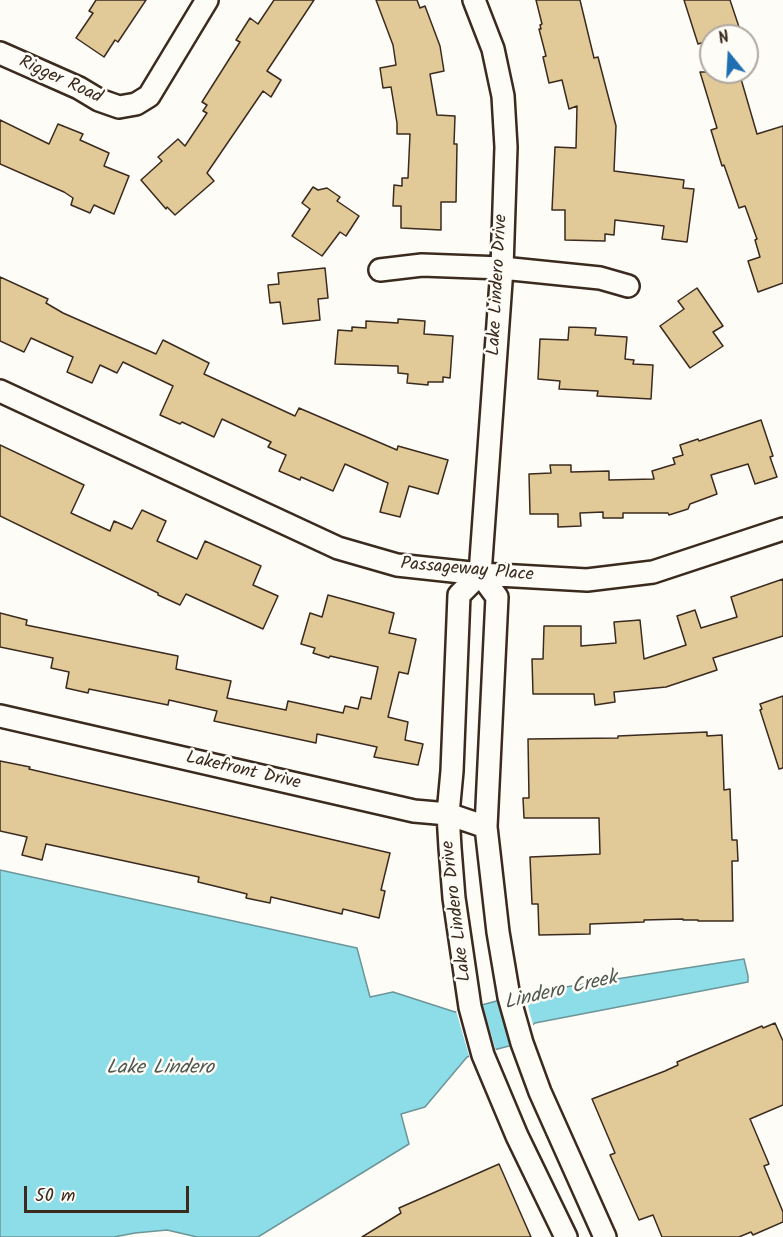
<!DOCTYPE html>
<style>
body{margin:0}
#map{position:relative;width:783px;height:1237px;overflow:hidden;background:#fdfcf7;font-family:Kalam,sans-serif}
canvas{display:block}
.north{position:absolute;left:699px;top:24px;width:60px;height:60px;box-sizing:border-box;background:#fdfcf7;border:2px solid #afa8a0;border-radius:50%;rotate:342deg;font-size:16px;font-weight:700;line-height:24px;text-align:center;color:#3b2a1e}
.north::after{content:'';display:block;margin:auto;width:21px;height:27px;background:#1f6fb2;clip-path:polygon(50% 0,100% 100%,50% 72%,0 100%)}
.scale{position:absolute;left:24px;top:1186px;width:165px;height:27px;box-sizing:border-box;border:3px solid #3b2a1e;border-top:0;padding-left:8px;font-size:18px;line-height:21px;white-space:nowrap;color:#3b2a1e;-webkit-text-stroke:4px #fdfcf7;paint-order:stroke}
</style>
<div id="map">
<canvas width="783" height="1237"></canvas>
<div class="north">N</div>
<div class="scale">50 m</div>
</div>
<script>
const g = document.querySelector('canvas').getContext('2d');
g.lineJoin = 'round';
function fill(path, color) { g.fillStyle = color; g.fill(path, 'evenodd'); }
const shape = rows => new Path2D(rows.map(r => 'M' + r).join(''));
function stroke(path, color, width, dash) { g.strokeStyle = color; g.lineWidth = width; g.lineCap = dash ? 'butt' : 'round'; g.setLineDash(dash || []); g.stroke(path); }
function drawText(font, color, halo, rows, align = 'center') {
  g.font = font + ' Kalam,sans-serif'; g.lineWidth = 5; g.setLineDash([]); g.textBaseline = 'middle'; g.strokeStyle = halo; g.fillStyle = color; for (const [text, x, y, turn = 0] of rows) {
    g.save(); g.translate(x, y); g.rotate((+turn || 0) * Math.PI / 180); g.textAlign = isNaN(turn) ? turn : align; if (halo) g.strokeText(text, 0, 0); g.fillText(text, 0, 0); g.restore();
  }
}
const water = shape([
 [0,870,357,948,370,997,393,992,455,1012,527,993,744,959,748,976,748,982,535,1023,509,1046,467,1057,425,1107,401,1114,409,1144,258,1237,197,1237,167,1230,135,1233,114,1237,0,1237,0,870]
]);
fill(water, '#8ddde9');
stroke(water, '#6c9598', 1.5);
fill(shape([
 [524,992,534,1028,511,1046,497,1000],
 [482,1003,496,1051,470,1059,456,1011]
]), '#fdfcf7');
const building = shape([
 [96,0,146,0,118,42,115,40,104,57,76,38,93,13,89,11,96,0],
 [274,0,314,0,267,71,281,80,271,97,263,91,207,173,214,181,175,215,167,207,166,209,141,180,162,161,158,157,178,139,185,146,207,113,203,111,207,105,202,102,240,42,236,40,250,18,258,24,274,0],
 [376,0,417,0,420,8,425,6,440,46,444,71,430,74,437,115,455,116,454,144,457,144,456,202,441,202,441,230,401,228,401,206,393,206,394,185,402,186,402,178,408,178,410,134,397,134,397,123,391,87,383,88,380,68,396,65,393,45,376,0],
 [536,0,580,0,594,58,598,57,616,126,614,171,684,180,683,188,694,189,687,242,662,239,664,226,615,220,614,235,605,234,605,241,565,240,565,210,552,210,555,147,576,148,577,106,569,109,562,80,549,83,543,57,546,56,539,29,541,29,540,25,542,24,536,0],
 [684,0,730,0,740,30,723,36,711,36,711,40,698,44,684,0],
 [700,72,739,72,757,134,783,126,783,283,758,292,748,261,760,257,755,240,757,239,745,206,739,208,724,165,722,166,711,130,717,128,700,72],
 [0,120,49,144,58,124,83,134,80,140,109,153,104,166,129,176,114,214,94,205,90,213,71,205,73,198,64,192,0,164,0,120],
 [313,187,318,190,327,188,340,197,337,201,359,216,346,236,340,232,322,256,292,236,310,209,302,203,313,187],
 [325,268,328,298,318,299,320,320,283,324,280,302,270,303,268,285,279,284,278,273,325,268],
 [0,277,48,299,46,303,63,313,156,354,163,340,209,363,204,374,295,416,299,408,397,450,398,446,448,460,438,494,409,486,400,517,380,512,388,483,345,464,333,491,301,477,300,480,279,471,286,455,268,447,271,442,222,419,214,437,182,422,180,424,160,415,173,386,123,362,117,373,100,365,92,383,67,372,73,357,31,338,24,352,0,341,0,277],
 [697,288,723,326,713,332,723,346,690,368,660,326,684,309,678,301,697,288],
 [398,319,425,321,424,334,453,336,450,378,443,377,443,382,428,382,428,385,407,383,408,374,398,373,398,366,335,364,338,330,352,331,352,327,366,328,366,321,398,323,398,319],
 [569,327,596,328,595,335,627,337,625,359,634,360,633,364,653,365,651,399,597,396,598,391,559,389,560,381,538,379,540,339,568,340,569,327],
 [761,420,773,456,770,457,777,477,755,484,748,464,711,475,717,494,690,504,688,509,669,515,668,513,623,513,623,518,603,518,603,512,580,513,581,526,558,527,558,514,530,514,529,474,551,473,550,465,571,465,571,472,609,471,609,480,654,479,652,471,675,464,673,458,683,455,680,445,698,439,699,441,761,420],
 [0,445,84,485,71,513,110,531,114,521,132,529,142,510,166,521,157,541,197,559,205,541,261,566,253,585,278,596,263,629,186,594,180,605,158,595,158,593,0,516,0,445],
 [783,579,783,636,713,658,717,670,666,687,614,692,615,702,595,705,594,694,533,694,532,659,543,659,544,626,581,626,581,646,616,643,614,622,640,620,644,659,686,645,677,616,695,610,701,628,737,617,731,597,783,579],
 [328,595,394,613,389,633,416,639,408,674,399,672,388,717,408,722,405,740,423,744,418,765,374,757,377,747,317,734,316,743,214,721,217,711,169,700,168,705,89,689,88,693,66,688,69,672,51,668,53,658,0,647,0,613,27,620,26,625,178,656,176,669,231,681,227,698,286,710,288,701,343,713,345,706,358,709,361,697,371,699,378,667,330,656,329,658,313,653,315,648,301,644,310,613,322,617,328,595],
 [783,696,783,768,779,769,760,710,762,709,760,704,783,696],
 [707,732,707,736,722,735,724,790,730,789,732,840,737,840,738,861,732,861,733,921,698,921,698,920,683,920,683,919,644,920,644,922,590,924,590,934,539,935,538,904,532,904,530,857,600,854,599,818,524,818,523,798,529,798,528,739,618,738,618,736,707,732],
 [0,761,30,767,29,769,390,853,381,890,385,891,379,918,343,909,342,914,271,897,270,903,246,898,247,894,235,891,198,882,199,877,46,844,42,860,22,855,27,837,0,831,0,761],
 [775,1023,783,1041,783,1105,750,1119,769,1164,764,1166,783,1212,783,1222,753,1235,751,1232,739,1237,662,1237,653,1215,639,1220,610,1155,615,1153,592,1099,665,1071,678,1065,677,1062,762,1026,763,1028,775,1023],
 [499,1164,531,1237,362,1237,401,1213,399,1208,499,1164]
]);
fill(building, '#e1c998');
stroke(building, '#3b2a1e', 1.5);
const minor = shape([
 [474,0,493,49,503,96,506,147,502,268,480,574,459,595,452,771,448,814,450,848,454,898,470,1007,483,1055,517,1136,566,1237],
 [0,53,79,88,99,100,119,107,136,104,149,96,207,0],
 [380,270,422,265,502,268,600,278,628,286],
 [0,391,338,548,397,565,480,574,587,580,653,572,783,529],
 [480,574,497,597,486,827,498,932,509,997,522,1043,540,1092,605,1237],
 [0,716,414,811,448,814,486,827]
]);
stroke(minor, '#3b2a1e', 26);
stroke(minor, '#fdfcf7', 21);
drawText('18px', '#3b2a1e', '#fdfcf7', [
 ["Rigger Road",60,81,25],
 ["Lake Lindero Drive",499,285,-87],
 ["Passageway Place",467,571,5],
 ["Lakefront Drive",243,772,13],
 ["Lake Lindero Drive",458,911,-97]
]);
drawText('italic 20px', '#505751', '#fdfcf7', [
 ["Lindero Creek",561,992,-13],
 ["Lake Lindero",160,1070]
]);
</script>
